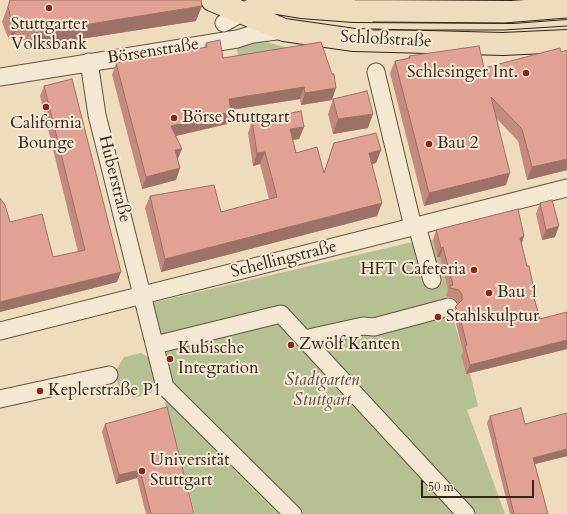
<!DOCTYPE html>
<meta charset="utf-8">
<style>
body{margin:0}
#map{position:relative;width:567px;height:514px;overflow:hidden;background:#eedcbc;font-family:Cardo,serif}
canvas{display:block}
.scale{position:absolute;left:421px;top:480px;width:113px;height:18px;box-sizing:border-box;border:2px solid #33241c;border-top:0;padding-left:5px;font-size:12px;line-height:14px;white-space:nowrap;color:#33241c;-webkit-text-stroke:3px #f4e8d3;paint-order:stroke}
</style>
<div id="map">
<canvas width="567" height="514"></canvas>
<div class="scale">50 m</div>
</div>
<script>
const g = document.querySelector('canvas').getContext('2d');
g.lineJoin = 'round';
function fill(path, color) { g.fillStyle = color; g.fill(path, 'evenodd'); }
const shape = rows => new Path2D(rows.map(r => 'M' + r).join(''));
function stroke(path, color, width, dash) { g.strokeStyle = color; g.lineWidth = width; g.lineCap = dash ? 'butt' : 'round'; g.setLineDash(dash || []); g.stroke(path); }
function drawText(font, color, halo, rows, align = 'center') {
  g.font = font + ' Cardo,serif'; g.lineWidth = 4; g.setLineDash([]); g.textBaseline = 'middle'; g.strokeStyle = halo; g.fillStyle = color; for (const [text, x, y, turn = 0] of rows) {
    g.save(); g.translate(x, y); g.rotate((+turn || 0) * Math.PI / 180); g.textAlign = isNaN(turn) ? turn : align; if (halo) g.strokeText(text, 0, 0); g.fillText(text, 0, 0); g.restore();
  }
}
fill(shape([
 [258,39,273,44,294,49,239,58,236,47],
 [433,240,437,257,440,257,450,295,446,296,464,354,461,356,466,374,470,373,478,406,467,410,505,514,195,514,165,403,169,400,160,379,151,393,134,398,119,389,115,372,124,357,141,353,155,361,143,305,408,243]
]), '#b6c193');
const minor = shape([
 [224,23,250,8],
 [89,62,97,115,165,387,293,514],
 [376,72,413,227],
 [0,77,237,39,253,34,284,30],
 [417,226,432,280],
 [0,331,567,188],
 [304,339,363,326,374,327,449,307],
 [155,345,281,314,466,514],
 [0,399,109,375]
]);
const major = shape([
 [212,0,284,30,354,40,503,44,567,41],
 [258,0,301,7,354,11,512,12,567,8]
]);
stroke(minor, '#625244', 19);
stroke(major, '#33241c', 24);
stroke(minor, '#f4e8d3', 17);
stroke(major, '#eedcbc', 22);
stroke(shape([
 [373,22,504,23,567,18],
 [373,30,504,30,567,26]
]), '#33241c', 1);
fill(shape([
 [10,0,196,21,29,47,28,42,13,37,9,39,6,33,2,22],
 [321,42,332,100,301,105,300,99,231,110,231,112,227,124,176,136,178,160,180,168,176,180,142,189,112,75,116,63,204,48,206,43,223,58],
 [409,56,484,68,567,170,527,180,518,141,497,119,506,185,424,206,390,73,395,61,408,58],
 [44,86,117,282,0,312,10,222,53,257,78,252,40,96],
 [333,99,368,128,333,134,328,114],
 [252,121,304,127,299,139,293,140,296,153,324,172,381,150,376,163,372,164,382,203,377,216,161,272,145,208,150,196,221,212,269,199,260,164,253,166,248,133],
 [540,203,555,237,542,240,536,214],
 [436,230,524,236,521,245,527,266,534,290,533,293,540,319,567,312,567,349,466,374,461,356,463,352,455,319,452,317,455,307,458,304,456,300,447,297,446,296,448,290,440,257,437,257,433,240],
 [567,413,567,456,535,464,548,514,510,514,487,423,490,416,525,424],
 [105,424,194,514,146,514,137,478,116,484,102,432]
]), '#c28b7e');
fill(shape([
 [202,6,196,21,29,47,34,33],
 [19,22,13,37,9,39,15,25],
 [304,87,300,99,224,111,229,99],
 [336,88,332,100,301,105,305,93],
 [231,112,227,124,167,138,171,126],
 [373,114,368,128,333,134,338,119],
 [304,127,299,139,285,141,290,129],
 [182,149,177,161,175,150],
 [381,150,376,163,365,166,369,153],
 [265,152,260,164,253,166,257,153],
 [567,159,567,170,527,180,532,167],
 [180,168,176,180,142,189,146,177],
 [510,173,506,185,424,206,429,193],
 [382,203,377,216,161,272,165,259],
 [559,226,555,237,542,240,546,230],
 [524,236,521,246,520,238],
 [443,247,440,257,437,257,441,248],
 [121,272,117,282,0,312,0,302],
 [567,340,567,349,466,374,470,365],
 [567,449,567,456,531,465,533,458],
 [140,470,137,478,116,484,119,475]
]), '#9e7167');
const building = shape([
 [10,0,201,0,202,6,34,33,34,27,19,22,15,25,11,19,8,7,10,0],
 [220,40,223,58,321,42,332,74,334,74,336,88,305,93,304,87,229,99,231,112,171,126,182,149,175,150,180,168,146,177,116,63,207,47,206,43,220,40],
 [479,46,484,68,560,48,561,52,567,50,567,159,532,167,522,129,491,97,510,173,429,193,395,61,410,58,409,56,479,46],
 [72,79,121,272,0,302,0,198,5,205,10,222,42,214,53,257,85,250,44,86,72,79],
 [367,91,373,114,338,119,333,99,367,91],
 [301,111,304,127,290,129,296,153,317,147,324,173,334,143,376,133,381,150,369,153,382,203,165,259,150,196,214,185,221,212,277,197,265,152,257,153,252,121,301,111],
 [552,200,559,226,546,230,540,203,552,200],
 [518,209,524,236,520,238,527,266,529,266,534,290,532,291,540,319,567,312,567,340,470,365,465,346,467,345,458,310,455,307,462,300,462,295,459,290,450,288,450,286,453,285,443,247,441,248,436,230,518,209],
 [167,407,194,514,151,514,140,470,119,475,105,424,167,407],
 [521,408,525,424,567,413,567,449,533,458,548,514,514,514,490,416,521,408]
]);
fill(building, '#e1a293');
stroke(building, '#9e7167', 1);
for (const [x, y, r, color] of [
 [49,8,4,"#8f2418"],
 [526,73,4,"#8f2418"],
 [46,107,4,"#8f2418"],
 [174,118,4,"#8f2418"],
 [429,144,4,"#8f2418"],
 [474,270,4,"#8f2418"],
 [489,293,4,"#8f2418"],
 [438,317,4,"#8f2418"],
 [291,345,4,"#8f2418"],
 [170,359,4,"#8f2418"],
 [40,391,4,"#8f2418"],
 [142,471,4,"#8f2418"]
]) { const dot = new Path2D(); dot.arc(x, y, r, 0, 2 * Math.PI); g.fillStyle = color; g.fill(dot); stroke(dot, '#f4e8d3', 1.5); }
drawText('17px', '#33241c', '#f4e8d3', [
 ["Stuttgarter",49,25,"center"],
 ["Volksbank",49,45,"center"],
 ["Schlesinger Int.",518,73,"right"],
 ["Börse Stuttgart",182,118],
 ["California",46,124,"center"],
 ["Bounge",46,144,"center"],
 ["Bau 2",437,144],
 ["HFT Cafeteria",466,270,"right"],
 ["Bau 1",497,293],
 ["Stahlskulptur",446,317],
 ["Zwölf Kanten",299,345],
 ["Kubische",178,349],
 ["Integration",178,369],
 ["Keplerstraße P1",48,391],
 ["Universität",150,461],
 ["Stuttgart",150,481]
], 'left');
drawText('17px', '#33241c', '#f4e8d3', [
 ["Schloßstraße",386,40,3],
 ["Börsenstraße",153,52,-9],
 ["Huberstraße",114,179,76],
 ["Schellingstraße",284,260,-14]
]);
drawText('italic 17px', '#544b3a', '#f4e8d3', [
 ["Stadtgarten",322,381],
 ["Stuttgart",322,401]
]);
</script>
